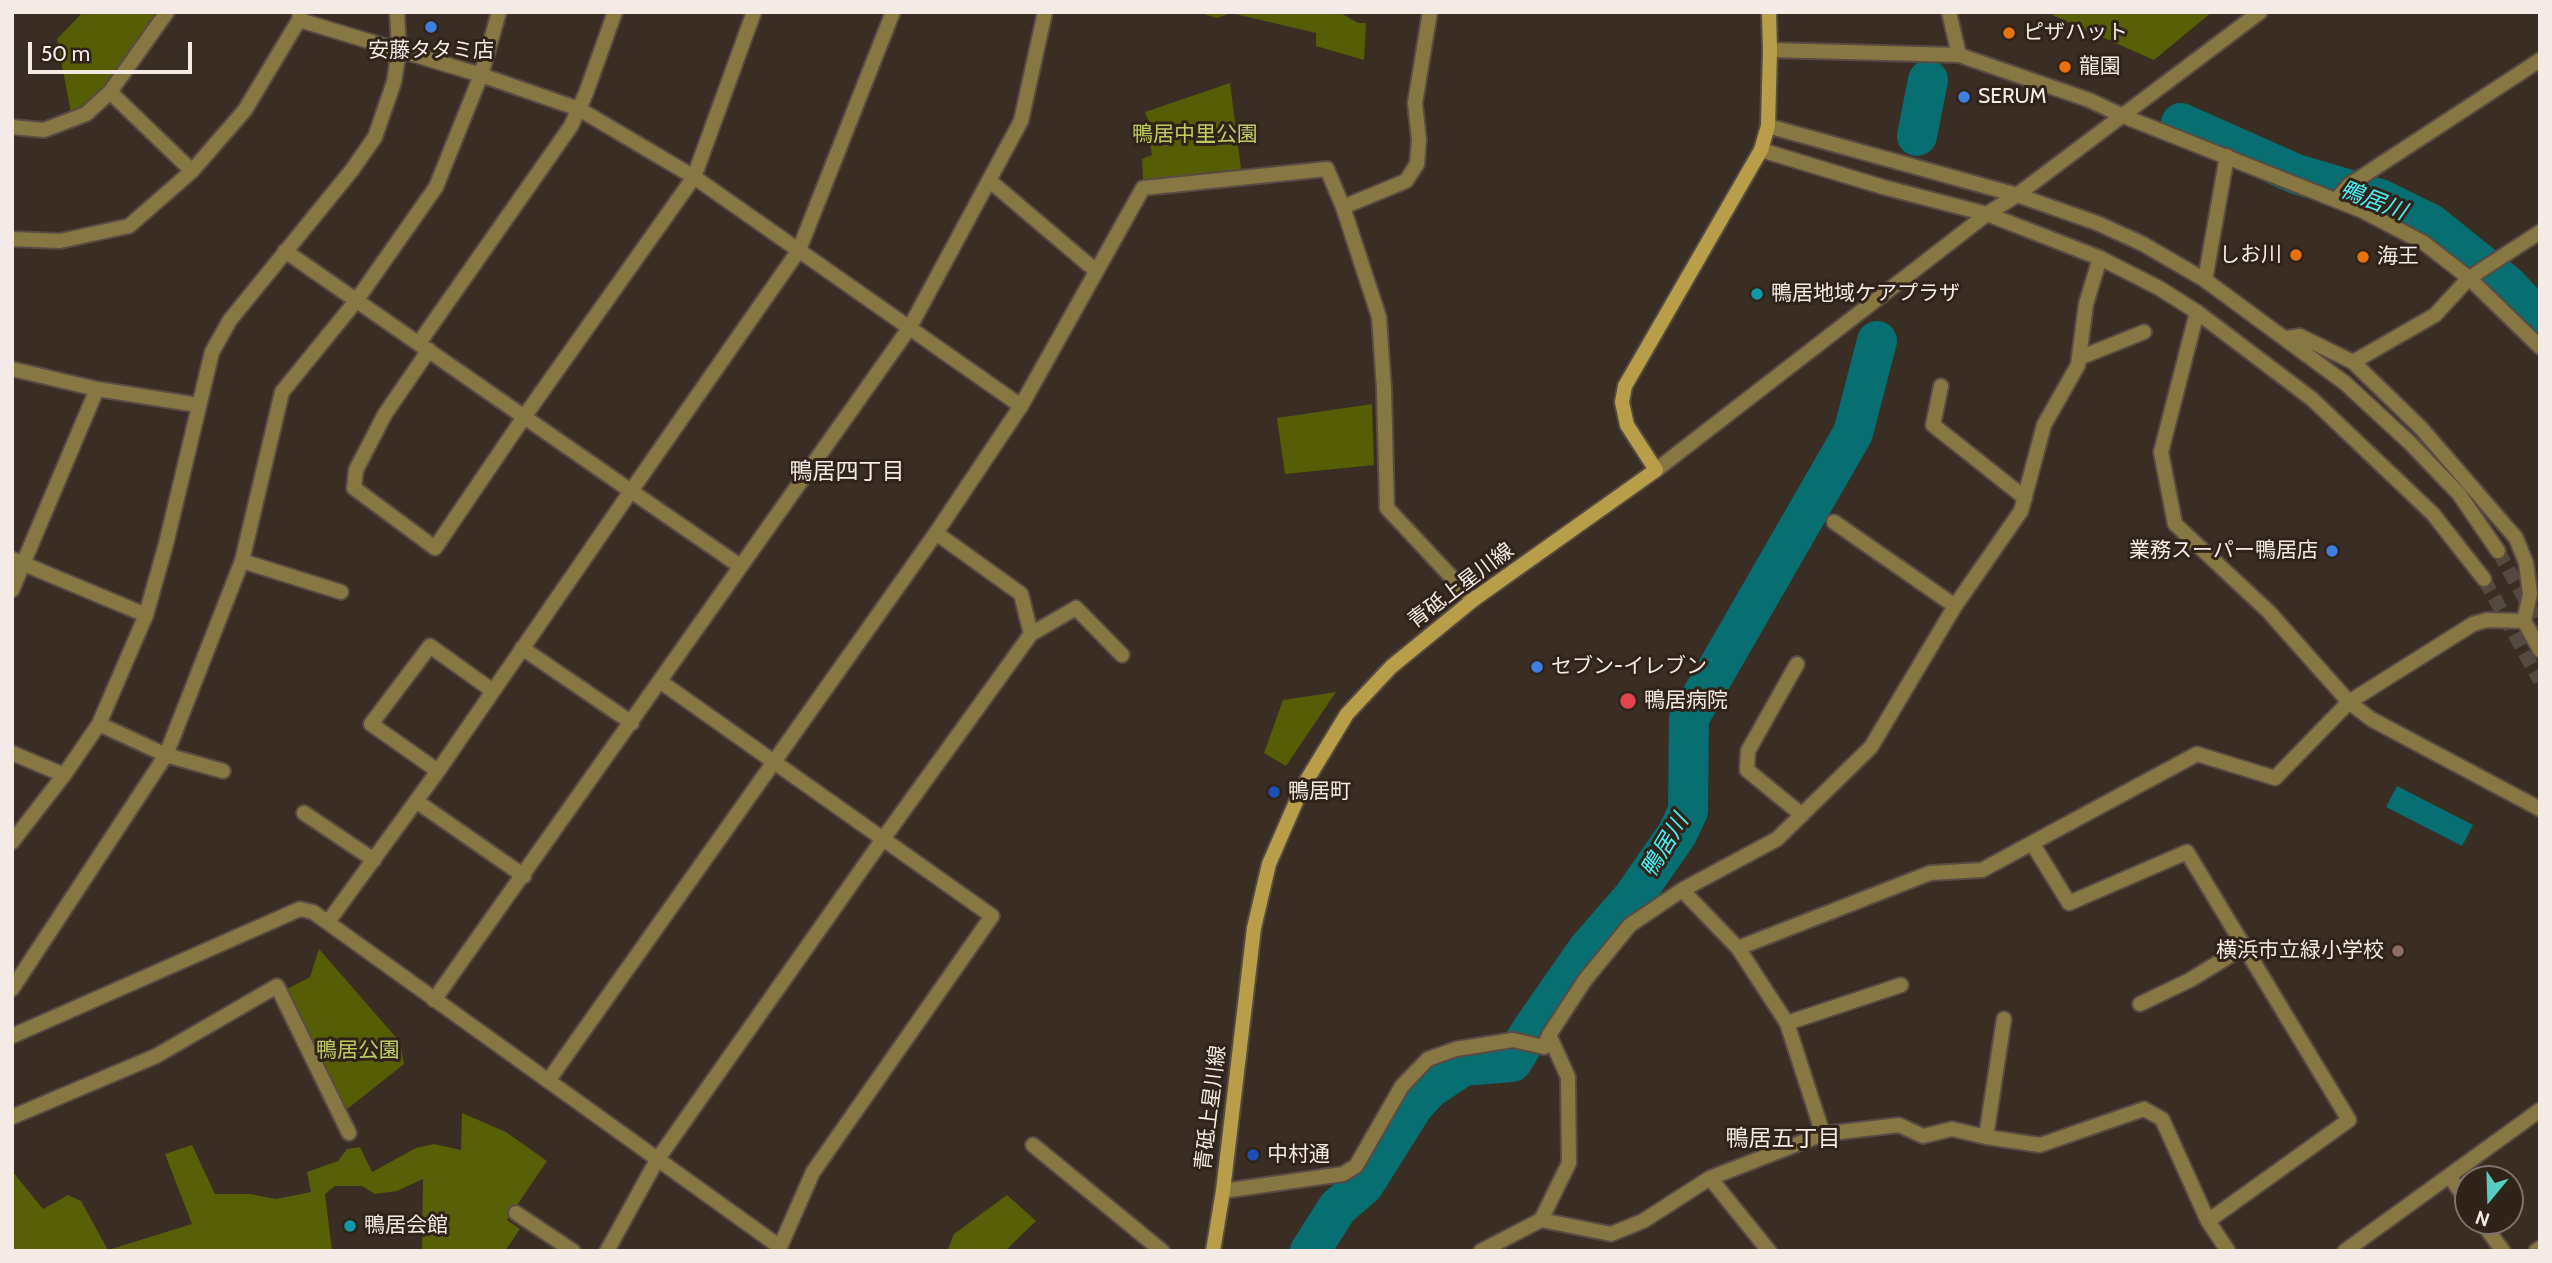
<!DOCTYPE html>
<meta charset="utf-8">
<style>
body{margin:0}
#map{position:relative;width:2552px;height:1263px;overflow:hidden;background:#392d24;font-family:Cabin,sans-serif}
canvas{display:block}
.frame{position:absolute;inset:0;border:14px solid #f4ebe6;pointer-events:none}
.north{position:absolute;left:2454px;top:1165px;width:70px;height:70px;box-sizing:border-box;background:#2f231a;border:2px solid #7e736c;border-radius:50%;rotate:199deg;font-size:19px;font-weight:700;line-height:28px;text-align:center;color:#f4ebe6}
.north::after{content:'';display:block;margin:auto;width:24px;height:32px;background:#56cec2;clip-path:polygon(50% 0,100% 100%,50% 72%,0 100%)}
.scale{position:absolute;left:28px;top:42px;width:164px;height:32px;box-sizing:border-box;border:4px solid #f4ebe6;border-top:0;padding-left:9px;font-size:21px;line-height:24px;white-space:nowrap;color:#f4ebe6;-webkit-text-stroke:5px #2f231a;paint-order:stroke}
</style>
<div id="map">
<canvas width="2552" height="1263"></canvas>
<div class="frame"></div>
<div class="north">N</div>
<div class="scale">50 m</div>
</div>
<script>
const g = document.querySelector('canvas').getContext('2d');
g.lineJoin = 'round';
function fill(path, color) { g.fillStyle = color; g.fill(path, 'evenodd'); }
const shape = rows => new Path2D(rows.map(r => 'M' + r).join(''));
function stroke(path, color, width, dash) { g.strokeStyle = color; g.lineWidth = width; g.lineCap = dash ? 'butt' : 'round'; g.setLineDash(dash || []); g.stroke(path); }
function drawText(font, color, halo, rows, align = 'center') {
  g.font = font + ' Cabin,"Noto Sans JP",sans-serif'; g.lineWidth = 6; g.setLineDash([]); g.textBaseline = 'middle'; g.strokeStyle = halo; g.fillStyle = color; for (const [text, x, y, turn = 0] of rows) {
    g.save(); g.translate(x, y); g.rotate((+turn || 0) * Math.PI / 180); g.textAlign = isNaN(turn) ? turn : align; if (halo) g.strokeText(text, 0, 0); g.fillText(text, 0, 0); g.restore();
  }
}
fill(shape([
 [83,12,158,12,103,91,84,107,71,113,57,39],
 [1197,12,1339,12,1358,23,1366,23,1364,60,1316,46,1316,33,1231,13,1217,18],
 [1230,83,1241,169,1143,180,1142,159,1152,155,1150,143,1156,140,1145,112],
 [1372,404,1374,465,1285,474,1277,418],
 [1336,692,1286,766,1264,753,1283,700],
 [319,949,400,1042,404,1064,346,1110,285,990,310,977]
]), '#555d05');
fill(shape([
 [2063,12,2212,12,2154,60,2052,15],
 [462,1113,506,1132,547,1161,507,1220,520,1229,505,1251,422,1251,423,1179,397,1191,375,1194,362,1186,335,1186,325,1194,332,1251,12,1251,12,1171,43,1209,68,1195,81,1201,108,1250,192,1224,165,1154,192,1145,215,1194,250,1194,276,1199,311,1192,307,1172,338,1161,347,1149,360,1147,372,1172,416,1148,434,1144,461,1150],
 [1007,1195,1036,1221,1005,1251,947,1251,954,1234]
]), '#575f07');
fill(shape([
 [2397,786,2473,825,2462,846,2386,807]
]), '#076e71');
stroke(shape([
 [2181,123,2296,174,2380,199,2431,224,2507,285,2540,320],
 [1917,136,1928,80],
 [1310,1251,1338,1207,1363,1186,1414,1105,1429,1089,1463,1066,1512,1062,1531,1031,1588,949,1634,896,1677,834,1688,811,1689,718,1853,433,1877,341]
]), '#076e71', 40);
stroke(shape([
 [2498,551,2540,626],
 [2484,579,2540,681]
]), '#554a41', 14, [14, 7]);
const minor = shape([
 [299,20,481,75,579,109,694,177,1021,406],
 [110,92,192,171],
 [12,127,44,130,86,114,110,92,167,12],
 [990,181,1096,271],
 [2336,200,2349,185,2540,60],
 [1343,207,1406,181,1417,164,1419,140,1415,103,1430,12],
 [12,239,60,241,129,226,192,171,245,110,299,20,300,12],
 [285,251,631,491,438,771,328,922],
 [2205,280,2227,156],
 [2197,312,2161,452,2175,524,2269,612,2349,702,2371,719,2540,809],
 [2287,338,2300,336,2353,362,2421,428,2516,538,2526,563,2530,594,2524,621,2540,650],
 [419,343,571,126,586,93,615,12],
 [429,350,385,414,356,470,354,488,435,548,524,417,694,177,754,12],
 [2079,358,2144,332],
 [2353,362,2435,315,2469,278,2540,232],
 [12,369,97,389,198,405],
 [1941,386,1933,425,2025,498],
 [1834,522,1955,606],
 [12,559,146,615],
 [242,561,341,592],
 [740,566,631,491,799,250,893,12],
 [12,590,97,389],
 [1031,634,1076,608,1122,655],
 [522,648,632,723],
 [1797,664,1748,751,1747,770,1802,815],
 [99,724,166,755,223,771],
 [12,753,64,775],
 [438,771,371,724,430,646,493,691],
 [416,801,524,876],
 [304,813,374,860],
 [2032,843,2069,903,2187,852,2349,1120,2208,1221],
 [1682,890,1738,948,1787,1023,1823,1134],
 [1738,948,1930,873,1982,870,2197,754,2275,778,2349,702,2473,624,2487,620,2524,621],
 [12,989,166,755,242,561,282,392,356,301,436,187,481,75,499,12],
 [434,1000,910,327,1021,121,1045,12],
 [2140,1004,2190,980,2244,947],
 [1787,1023,1901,985],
 [12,1036,300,909,313,912,780,1247,813,1172,992,916,661,682],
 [548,1081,936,533,1021,406,1143,188,1327,169,1343,207,1379,317,1384,389,1387,508,1473,600],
 [12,1117,156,1056,277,986,349,1133],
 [1986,1137,2004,1019],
 [1033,1145,1162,1251],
 [2450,1177,2468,1202],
 [1710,1178,1769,1251],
 [1223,1191,1343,1174,1356,1166,1402,1086,1428,1059,1456,1049,1513,1040,1544,1047,1549,1035],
 [516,1213,573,1251],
 [1541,1220,1569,1163,1568,1077,1549,1035,1585,980,1630,925,1682,890,1777,839,1871,747,1955,606,2021,511,2044,425,2078,365,2086,304,2100,258],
 [2481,1221,2503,1251],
 [607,1251,657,1160,883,839,1031,634,1021,594,936,533],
 [1481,1251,1541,1220,1611,1234,1643,1221,1710,1178,1823,1134,1899,1125,1923,1136,1952,1129,1986,1137,2040,1145,2144,1109,2162,1119,2208,1221,2228,1251],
 [2345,1251,2540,1110]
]);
const tertiary = shape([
 [1949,12,1959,55],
 [1770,50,1959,55,2089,100,2123,116,2363,211,2424,243,2469,278,2540,347],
 [1768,126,2017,195,2097,223,2143,244,2205,280,2345,383,2410,443,2459,494,2498,551],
 [1761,150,1883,187,1987,214,2100,258,2159,288,2197,312,2312,399,2433,514,2484,579],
 [1656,470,1987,214,2017,195,2260,12],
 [12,842,64,775,99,724,146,615,166,544,212,352,230,320,352,170,375,137,394,82,399,51,397,12],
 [2536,1251,2540,1248]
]);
const secondary = shape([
 [1213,1251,1223,1191,1254,928,1269,864,1302,788,1347,714,1391,667,1473,600,1656,470,1627,425,1622,402,1625,386,1761,150,1768,126,1770,50,1769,12]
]);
stroke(minor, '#574b43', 18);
stroke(tertiary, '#574b43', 18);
stroke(secondary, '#574b43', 18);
stroke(minor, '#867743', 14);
stroke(tertiary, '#867743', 14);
stroke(secondary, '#b89e48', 14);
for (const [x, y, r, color] of [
 [431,27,7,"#3f7fe0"],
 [2009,33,7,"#e8710a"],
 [2065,67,7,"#e8710a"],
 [1964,97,7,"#3f7fe0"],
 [2296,255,7,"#e8710a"],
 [2363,257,7,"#e8710a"],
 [1757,294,7,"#0f9aa8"],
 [2332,551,7,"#3f7fe0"],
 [1537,667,7,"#3f7fe0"],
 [1628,701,9,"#e0444e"],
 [1274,792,7,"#1a4fb4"],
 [2398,951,7,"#8d6e63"],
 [1253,1155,7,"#1a4fb4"],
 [350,1226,7,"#0f9aa8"]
]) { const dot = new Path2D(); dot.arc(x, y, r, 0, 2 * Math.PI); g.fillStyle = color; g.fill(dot); stroke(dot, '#2f231a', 2.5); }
drawText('21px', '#f4ebe6', '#2f231a', [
 ["ピザハット",2023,33],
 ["安藤タタミ店",431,51,"center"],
 ["龍園",2079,67],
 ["SERUM",1978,97],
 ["しお川",2282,255,"right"],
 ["海王",2377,257],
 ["鴨居地域ケアプラザ",1771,294],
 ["業務スーパー鴨居店",2318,551,"right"],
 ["セブン-イレブン",1551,667],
 ["鴨居病院",1644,701],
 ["鴨居町",1288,792],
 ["横浜市立緑小学校",2384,951,"right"],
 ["中村通",1267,1155],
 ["鴨居会館",364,1226]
], 'left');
drawText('21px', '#becc62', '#2f231a', [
 ["鴨居中里公園",1195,135],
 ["鴨居公園",358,1051]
]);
drawText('21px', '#f4ebe6', '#2f231a', [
 ["青砥上星川線",1461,586,-37],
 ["青砥上星川線",1211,1108,-83]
]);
drawText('italic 23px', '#4aeff5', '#2f231a', [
 ["鴨居川",2373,201,21],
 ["鴨居川",1665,846,-59]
]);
drawText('23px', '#f4ebe6', '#2f231a', [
 ["鴨居四丁目",847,472],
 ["鴨居五丁目",1783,1139]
]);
</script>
